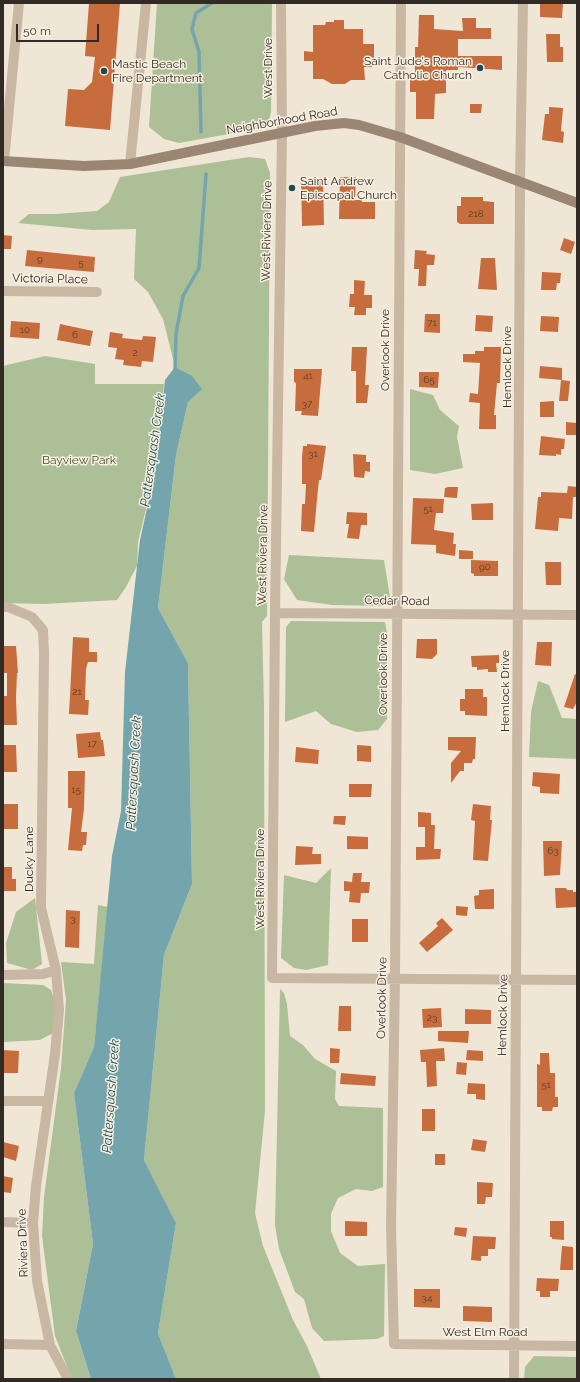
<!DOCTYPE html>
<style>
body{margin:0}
#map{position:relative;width:580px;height:1382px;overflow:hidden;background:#f0e6d5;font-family:Raleway,sans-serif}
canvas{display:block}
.frame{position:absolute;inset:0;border:4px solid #322a24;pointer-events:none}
.scale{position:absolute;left:16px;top:24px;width:83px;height:18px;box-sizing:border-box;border:2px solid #322a24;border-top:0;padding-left:5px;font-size:12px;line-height:14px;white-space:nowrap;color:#322a24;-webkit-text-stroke:3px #f9f0e1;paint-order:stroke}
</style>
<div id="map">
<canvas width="580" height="1382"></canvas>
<div class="frame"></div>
<div class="scale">50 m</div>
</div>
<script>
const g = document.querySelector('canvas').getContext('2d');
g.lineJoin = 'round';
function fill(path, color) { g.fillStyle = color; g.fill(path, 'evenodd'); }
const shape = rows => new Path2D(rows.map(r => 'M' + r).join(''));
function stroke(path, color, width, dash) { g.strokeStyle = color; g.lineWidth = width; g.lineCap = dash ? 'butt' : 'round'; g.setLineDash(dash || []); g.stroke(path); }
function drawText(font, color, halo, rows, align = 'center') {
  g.font = font + ' Raleway,sans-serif'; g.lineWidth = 3; g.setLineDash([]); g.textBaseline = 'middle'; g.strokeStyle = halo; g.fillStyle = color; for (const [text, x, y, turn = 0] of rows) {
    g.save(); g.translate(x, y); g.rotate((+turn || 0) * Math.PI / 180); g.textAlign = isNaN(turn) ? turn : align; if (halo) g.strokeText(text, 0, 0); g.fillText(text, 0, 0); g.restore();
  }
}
fill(shape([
 [157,3,272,3,271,112,269,120,262,128,179,143,164,139,149,127],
 [249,157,265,159,270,173,267,616,262,622,264,707,265,1111,255,1213,263,1246,293,1320,307,1346,321,1379,176,1379,158,1333,176,1223,144,1160,164,955,192,884,188,663,158,608,176,455,188,402,191,375,175,367,163,319,148,292,134,279,136,229,92,230,18,223,29,214,55,214,97,211,109,202,120,177],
 [45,356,95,364,95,384,164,384,155,472,138,542,137,566,126,587,117,600,44,604,3,603,3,366],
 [410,389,433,395,440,410,459,426,457,437,463,468,435,474,410,470],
 [289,555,384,560,390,597,384,606,332,605,297,600,284,579],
 [291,621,385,622,387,633,387,719,378,730,357,732,331,724,316,711,285,722,286,627],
 [538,681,549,685,562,718,577,719,577,759,529,757,531,712],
 [331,868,328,965,306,970,294,968,281,958,284,875,316,883],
 [35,898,42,964,32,970,7,963,6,943,16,912],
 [98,905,108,907,94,1047,74,1093,93,1244,76,1331,91,1379,72,1379,55,1336,42,1236,44,1197,61,1068,66,1000,61,962,94,964],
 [3,983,43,985,51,990,55,1002,53,1033,40,1040,3,1042],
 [280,989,284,993,287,1004,290,1036,303,1045,315,1059,336,1071,335,1099,339,1106,383,1108,383,1187,372,1191,356,1189,338,1198,331,1214,331,1231,340,1253,358,1266,385,1264,384,1336,377,1339,324,1341,312,1328,304,1299,295,1292,279,1249,275,1225],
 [534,1356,577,1357,577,1379,524,1379,525,1367]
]), '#adbf96');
fill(shape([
 [175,367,191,375,202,389,188,402,176,455,158,608,188,663,192,884,164,955,144,1160,176,1223,158,1333,176,1379,91,1379,76,1331,93,1244,74,1093,94,1047,112,856,121,811,125,672,140,540,155,472,165,380]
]), '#74a5ad');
stroke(shape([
 [201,132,199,52,192,29,196,13,212,3],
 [175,372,176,334,183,296,199,268,206,174]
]), '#74a5ad', 3.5);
fill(shape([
 [89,3,120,3,110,130,65,126,68,89,84,90,92,82,95,57,85,56],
 [540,3,563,3,562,18,540,17],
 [419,15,434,15,434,29,463,31,462,18,476,18,476,28,491,28,491,39,458,39,458,56,502,56,502,70,458,67,458,70,446,70,446,93,435,94,434,119,416,119,416,92,410,92,410,80,415,80,415,47,418,47],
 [334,20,344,20,344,29,363,29,363,44,374,44,374,64,372,65,372,67,364,67,365,80,351,80,345,84,332,84,323,79,313,79,313,61,304,61,304,51,313,52,313,25,325,25,326,22,334,22],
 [546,34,560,34,560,47,563,47,563,62,547,62],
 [470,104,482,104,481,113,470,113],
 [549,107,563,108,561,131,564,132,563,143,542,140,545,114,549,114],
 [340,177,356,177,355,200,362,200,362,202,375,202,375,219,339,219],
 [301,178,323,178,324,225,302,226],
 [461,197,483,197,483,201,494,202,494,224,460,224,457,222,457,206,461,206],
 [3,235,12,236,11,249,3,249],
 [564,238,575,242,571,254,560,250],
 [27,250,95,257,94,272,25,266],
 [415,250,427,251,426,254,435,255,434,265,427,265,426,286,418,286,419,269,414,269],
 [481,258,495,258,497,290,478,289],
 [542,272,561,273,560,283,557,283,556,290,541,290],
 [354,280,365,281,364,295,372,295,372,308,366,308,366,315,354,315,355,307,349,307,350,294,354,294],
 [425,314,440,314,440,333,424,332],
 [476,315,493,316,492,332,475,331],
 [541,316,559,317,558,332,540,331],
 [11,321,40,323,39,339,10,337],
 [60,324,93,331,90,346,57,340],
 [110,332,123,334,122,338,142,340,143,336,156,337,153,362,142,361,141,367,123,365,124,360,115,359,117,348,108,347],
 [352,347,367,347,365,385,369,385,367,403,356,403,356,371,351,371],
 [484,347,501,347,500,383,497,383,494,415,496,415,496,429,479,429,480,403,469,402,470,393,478,394,480,363,463,362,463,354,475,354,475,351,484,351],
 [540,366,562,368,562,380,539,378],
 [294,369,322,369,318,416,301,415,302,411,295,411,296,383,294,382],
 [419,372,439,372,438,388,419,387],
 [561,380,570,381,568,401,559,401],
 [554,401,554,417,540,417,540,402],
 [566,422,577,423,577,435,566,435],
 [541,436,565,439,564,449,561,449,561,455,556,454,556,456,539,455],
 [307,444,326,446,321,480,319,480,318,489,314,532,301,531,302,504,305,504,306,484,302,484,302,457,303,446,307,446],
 [353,454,366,455,366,462,370,462,370,472,365,471,364,478,354,477],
 [568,486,577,487,577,497,573,497,572,519,559,518,558,531,535,529,538,497,541,497,541,492,567,493],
 [448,487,458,487,457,498,444,497,445,488],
 [413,498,444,499,443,513,436,513,434,530,454,533,453,544,456,544,455,556,436,553,436,545,411,544],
 [493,503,493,520,472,520,471,504],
 [347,512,367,513,367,525,361,525,359,539,347,538,349,524,346,524],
 [459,550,473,551,473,559,459,559],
 [471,560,498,561,498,576,474,576,474,574,471,573],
 [545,562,561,562,561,585,546,585],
 [73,637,89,638,89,652,97,652,97,662,88,662,86,669,85,700,89,700,88,715,69,714],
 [417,639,437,639,437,654,432,659,416,658],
 [537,642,552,642,551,666,535,665],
 [3,646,16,646,18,673,17,673,16,697,17,725,3,725,3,696,7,696,7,673,3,673],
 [499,655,499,663,496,663,497,672,488,672,488,669,477,670,477,667,472,667,471,656],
 [575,674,577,675,577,702,573,709,564,707],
 [465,689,483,689,483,697,487,697,487,716,465,715,465,711,460,711,460,699,465,699],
 [100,732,101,740,103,740,105,756,78,758,76,734],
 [448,737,476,737,475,759,473,759,472,763,464,763,464,771,460,771,451,783,451,763,461,751,448,750],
 [3,745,16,745,17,772,3,772],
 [357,745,371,746,371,762,357,761],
 [296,747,319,750,318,764,295,762],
 [68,771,85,771,84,809,81,832,87,832,86,845,83,845,82,851,68,850,72,808,68,808],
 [533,772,560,774,559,794,540,793,540,787,532,786],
 [349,784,372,784,371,797,349,797],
 [3,804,18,804,18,829,3,829],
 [473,804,491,806,490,820,492,820,488,861,473,860,475,821,471,820],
 [418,812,431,813,431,825,435,825,434,849,441,849,440,859,416,860,416,847,425,847,425,827,418,827],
 [334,816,346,816,345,825,333,824],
 [347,836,368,837,368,849,347,849],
 [543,841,562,841,560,875,544,876],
 [296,846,313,847,312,854,321,854,321,864,295,865],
 [3,867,12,867,12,879,16,879,16,891,3,891],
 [353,873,362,873,361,882,370,882,369,893,361,893,360,903,349,902,350,891,344,891,344,881,352,882],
 [555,888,566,888,567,890,573,890,573,892,577,892,577,907,556,908],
 [494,889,494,909,475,909,474,896,479,895,479,890],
 [456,906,468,907,467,916,456,915],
 [66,910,80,911,79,948,65,947],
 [442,918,453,930,427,952,419,943,438,926,436,923],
 [352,919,368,919,368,942,352,942],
 [339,1006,351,1006,351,1031,338,1031],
 [441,1008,442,1027,423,1028,422,1009],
 [465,1009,491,1010,491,1024,465,1024],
 [438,1031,469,1031,468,1043,438,1041],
 [330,1048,340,1049,339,1063,330,1063],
 [444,1048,445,1061,436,1061,437,1086,427,1087,426,1062,421,1062,420,1050],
 [3,1050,19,1051,18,1073,3,1073],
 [467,1050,483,1051,483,1061,466,1060],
 [540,1053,549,1053,550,1073,555,1073,555,1097,558,1097,558,1107,553,1107,552,1111,542,1111,542,1107,537,1107,537,1064,540,1065],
 [457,1062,467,1063,466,1075,456,1074],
 [341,1073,376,1076,375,1086,340,1084],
 [468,1083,485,1084,485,1100,476,1099,476,1094,467,1094],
 [422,1109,435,1109,435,1131,422,1131],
 [473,1139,487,1141,485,1152,471,1150],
 [3,1142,19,1146,16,1161,3,1157],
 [435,1154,445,1154,445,1165,435,1165],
 [3,1176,13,1178,11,1193,3,1192],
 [477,1182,493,1183,492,1197,486,1197,485,1204,477,1204],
 [345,1221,367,1222,367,1236,345,1236],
 [550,1221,564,1221,564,1240,552,1239,552,1237,550,1237],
 [455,1227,467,1228,466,1237,454,1235],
 [473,1236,496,1237,495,1249,488,1249,488,1256,481,1256,481,1261,471,1260],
 [562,1246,573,1247,573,1270,560,1270],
 [537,1278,559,1279,558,1291,550,1291,550,1297,540,1297,540,1291,536,1291],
 [414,1289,440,1289,440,1308,414,1307],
 [463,1306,492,1307,492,1322,463,1321]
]), '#c76d3d');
stroke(shape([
 [281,3,282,133,275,613,272,978,577,980],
 [401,3,395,979,391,1226,394,1344,577,1346],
 [4,161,19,3],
 [130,164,146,3],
 [3,291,97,292],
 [3,607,8,607,32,617,43,630,44,653,41,908,56,970,59,1010,55,1054,36,1186,33,1223,37,1281,50,1345,68,1379],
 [275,613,577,615],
 [3,975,43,974,56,970],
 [3,1101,48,1101],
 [3,1222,33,1223],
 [3,1344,50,1345],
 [514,1379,520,182,523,3]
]), '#c8b7a2', 10);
stroke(shape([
 [3,161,84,166,130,164,315,126,344,123,359,125,400,137,577,203]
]), '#9b8673', 10);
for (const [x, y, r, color] of [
 [480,68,4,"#1a4a54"],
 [104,71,4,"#1a4a54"],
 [292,188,4,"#1a4a54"]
]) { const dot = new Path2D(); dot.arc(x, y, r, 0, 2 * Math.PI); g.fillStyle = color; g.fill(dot); stroke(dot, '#f9f0e1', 1.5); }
drawText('10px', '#573b2a', null, [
 ["218",476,214],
 ["9",40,259],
 ["5",81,263],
 ["71",432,323],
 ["10",25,330],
 ["6",75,335],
 ["2",135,353],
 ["41",308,376],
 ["65",429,380],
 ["37",307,404],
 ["31",313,454],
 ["51",428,509],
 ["90",485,567],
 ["21",77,692],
 ["17",92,744],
 ["15",76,790],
 ["63",553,851],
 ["3",73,919],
 ["23",432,1018],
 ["51",546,1085],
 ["34",427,1298]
]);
drawText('12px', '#322a24', '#f9f0e1', [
 ["Saint Jude's Roman",472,61,"right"],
 ["Catholic Church",472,75,"right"],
 ["Mastic Beach",112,64],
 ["Fire Department",112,78],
 ["Saint Andrew",300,181],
 ["Episcopal Church",300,195]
], 'left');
drawText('12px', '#322a24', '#f9f0e1', [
 ["West Drive",268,68,-90],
 ["Neighborhood Road",282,121,-10],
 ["West Riviera Drive",267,231,-89],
 ["Victoria Place",50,279,1],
 ["Overlook Drive",385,350,-90],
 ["Hemlock Drive",507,367,-90],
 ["West Riviera Drive",263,555,-89],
 ["Cedar Road",397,601,1],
 ["Overlook Drive",383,674,-90],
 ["Hemlock Drive",505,691,-90],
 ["Ducky Lane",29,859,-90],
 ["West Riviera Drive",260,879,-90],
 ["Overlook Drive",382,998,-89],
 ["Hemlock Drive",503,1015,-89],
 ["Riviera Drive",23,1243,-92],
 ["West Elm Road",485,1332]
]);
drawText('12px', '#3e5128', '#f9f0e1', [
 ["Bayview Park",79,460]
]);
drawText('italic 13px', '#1a4a54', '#f9f0e1', [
 ["Pattersquash Creek",153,450,-82],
 ["Pattersquash Creek",134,773,-87],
 ["Pattersquash Creek",111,1096,-86]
]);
</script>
